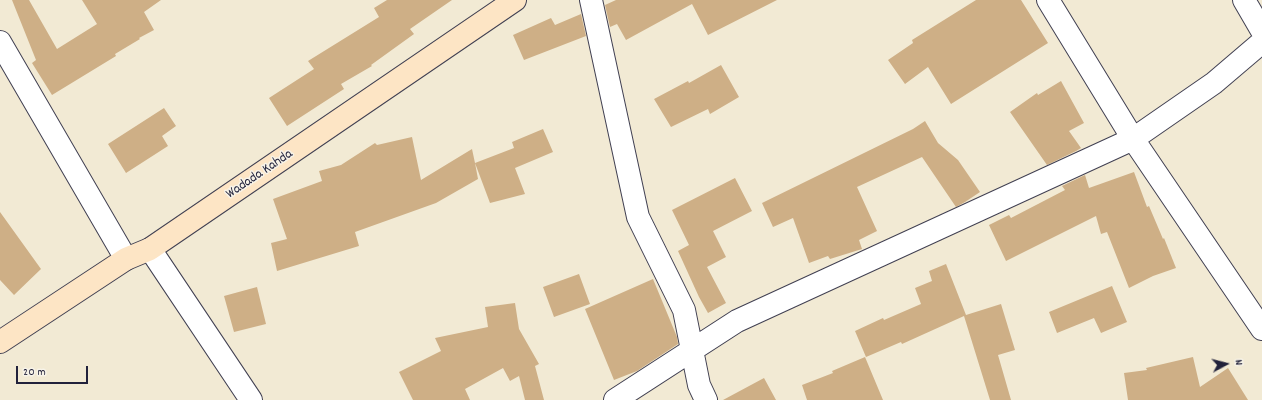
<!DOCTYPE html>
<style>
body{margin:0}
#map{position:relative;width:1262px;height:400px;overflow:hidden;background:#f2ead4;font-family:Dekko,sans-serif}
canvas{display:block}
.north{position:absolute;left:1206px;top:344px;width:40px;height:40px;-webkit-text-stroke:3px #f7f3e8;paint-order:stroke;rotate:83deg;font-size:11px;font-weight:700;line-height:16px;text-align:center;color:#22223b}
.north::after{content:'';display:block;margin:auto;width:14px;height:18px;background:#22223b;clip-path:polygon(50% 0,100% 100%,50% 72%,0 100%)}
.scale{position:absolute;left:16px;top:366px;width:72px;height:18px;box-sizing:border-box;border:2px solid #22223b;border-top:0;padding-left:5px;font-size:12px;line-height:14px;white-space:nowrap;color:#22223b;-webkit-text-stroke:3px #f7f3e8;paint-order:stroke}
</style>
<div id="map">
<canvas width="1262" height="400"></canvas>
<div class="north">N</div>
<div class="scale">20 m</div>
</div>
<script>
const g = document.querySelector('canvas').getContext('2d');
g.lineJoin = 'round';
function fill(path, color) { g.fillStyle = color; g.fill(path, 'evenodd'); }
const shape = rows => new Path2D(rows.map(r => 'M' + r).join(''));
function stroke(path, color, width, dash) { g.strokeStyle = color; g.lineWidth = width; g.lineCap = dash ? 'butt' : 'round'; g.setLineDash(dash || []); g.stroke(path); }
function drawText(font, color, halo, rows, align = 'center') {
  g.font = font + ' Dekko,sans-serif'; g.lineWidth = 3; g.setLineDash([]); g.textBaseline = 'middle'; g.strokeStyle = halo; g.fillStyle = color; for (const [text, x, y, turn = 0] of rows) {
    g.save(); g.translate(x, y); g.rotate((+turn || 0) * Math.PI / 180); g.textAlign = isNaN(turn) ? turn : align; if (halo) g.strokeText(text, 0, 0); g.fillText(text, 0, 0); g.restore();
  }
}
fill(shape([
 [12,0,29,0,57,49,97,24,82,0,161,0,144,12,154,30,139,38,140,39,115,54,116,56,52,95,32,63,36,60],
 [387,0,452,0,410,29,414,34,371,65,372,66,341,84,344,89,287,126,269,98,314,69,308,61,379,17,374,8],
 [616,0,777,0,708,35,692,4,626,40,617,24,610,27,605,5],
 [976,0,1021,0,1048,43,951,104,928,67,905,84,888,60,913,43,912,40],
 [581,14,586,36,524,60,513,35,551,18,555,25],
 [721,65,739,97,710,114,708,109,671,127,654,99,688,81,689,83],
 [1061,81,1084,123,1069,131,1081,148,1076,151,1047,165,1010,112,1037,93,1038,95],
 [164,108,176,126,162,136,168,146,126,173,108,144],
 [925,121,938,143,958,160,980,192,965,202,956,207,922,157,857,187,877,231,859,240,862,249,830,259,828,256,809,263,793,218,773,227,762,203,913,129],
 [543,129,553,152,515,168,525,194,490,203,475,163,478,179,436,203,355,232,359,246,277,271,271,243,287,239,273,199,322,181,319,171,341,165,375,143,377,145,412,137,421,180,472,149,475,163,514,148,512,142],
 [1134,172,1147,207,1149,206,1163,239,1164,238,1176,268,1153,276,1129,288,1107,232,1101,234,1096,216,1006,261,989,225,1009,215,1011,218,1065,190,1062,186,1085,175,1089,188],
 [735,178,752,211,713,231,726,257,707,267,726,303,708,313,699,297,678,251,689,245,672,210],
 [0,212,41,269,14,295,0,280],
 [946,264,966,315,1001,304,1015,350,998,355,1011,400,990,400,964,316,902,344,901,342,866,357,855,331,883,318,884,320,921,304,915,288,932,281,929,271],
 [579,274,590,304,554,317,543,287],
 [653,279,677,337,678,344,637,371,614,380,585,309],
 [1112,286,1127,322,1101,333,1094,318,1057,333,1049,312],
 [257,287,266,324,234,332,224,296],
 [515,303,519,329,539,364,535,366,544,400,525,400,519,376,510,381,503,368,465,389,470,400,413,400,399,372,441,351,435,338,488,327,485,307],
 [865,357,883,400,807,400,802,385,833,373,832,371],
 [1193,357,1200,387,1228,368,1248,400,1128,400,1124,373,1147,370,1146,368],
 [764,378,776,400,723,400]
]), '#ceaf86');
const minor = shape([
 [591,0,638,217,684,310,699,385,706,400],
 [1048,0,1133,139,1262,329],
 [1244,0,1262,31],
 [0,42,126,259],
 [150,249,251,400],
 [615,400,737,321,1133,139,1214,83,1262,42]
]);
const secondary = shape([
 [0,342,126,259,150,249,515,0]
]);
stroke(minor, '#414052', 24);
stroke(secondary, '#414052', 24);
stroke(minor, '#fff', 22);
stroke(secondary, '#fde5c5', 22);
drawText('14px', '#22223b', '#f7f3e8', [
 ["Wadada Kahda",260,175,-34]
]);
</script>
